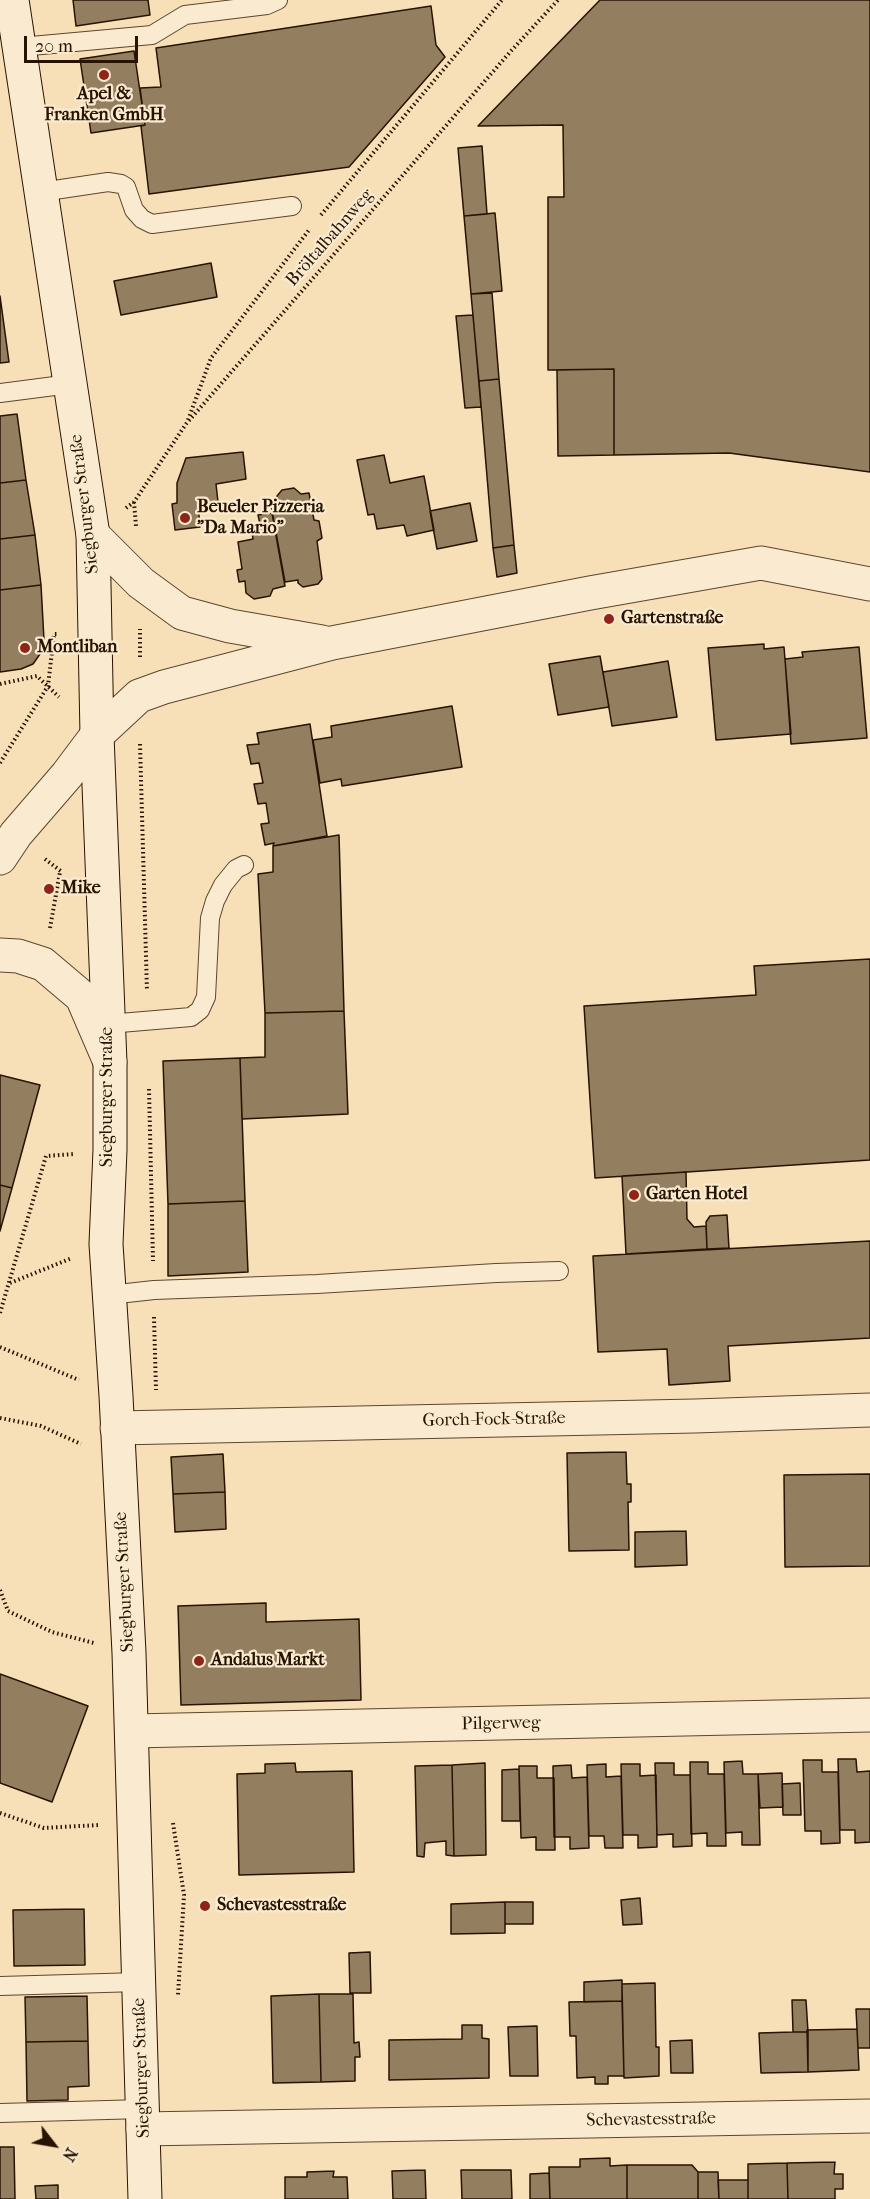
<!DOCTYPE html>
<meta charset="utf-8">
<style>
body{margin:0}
#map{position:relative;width:870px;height:2199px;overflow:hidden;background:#f7e0b7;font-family:"IM FELL French Canon",serif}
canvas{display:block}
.north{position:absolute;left:24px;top:2115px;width:60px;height:60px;-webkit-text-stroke:4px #faebd0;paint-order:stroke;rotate:121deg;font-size:16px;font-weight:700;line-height:24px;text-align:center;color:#281301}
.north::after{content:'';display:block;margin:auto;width:21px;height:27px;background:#281301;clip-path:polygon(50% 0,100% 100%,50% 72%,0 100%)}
.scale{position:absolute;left:24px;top:36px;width:114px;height:27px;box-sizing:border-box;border:3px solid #281301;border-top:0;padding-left:8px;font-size:18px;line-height:21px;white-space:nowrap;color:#281301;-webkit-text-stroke:4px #faebd0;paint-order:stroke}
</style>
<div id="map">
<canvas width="870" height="2199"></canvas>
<div class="north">N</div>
<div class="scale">20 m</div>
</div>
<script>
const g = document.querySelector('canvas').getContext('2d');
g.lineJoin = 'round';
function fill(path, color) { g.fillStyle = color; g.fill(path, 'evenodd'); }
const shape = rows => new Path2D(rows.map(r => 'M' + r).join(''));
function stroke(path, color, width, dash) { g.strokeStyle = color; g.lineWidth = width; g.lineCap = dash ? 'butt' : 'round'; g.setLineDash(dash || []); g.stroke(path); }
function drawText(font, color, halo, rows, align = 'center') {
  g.font = font + ' "IM FELL French Canon",serif'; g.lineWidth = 4.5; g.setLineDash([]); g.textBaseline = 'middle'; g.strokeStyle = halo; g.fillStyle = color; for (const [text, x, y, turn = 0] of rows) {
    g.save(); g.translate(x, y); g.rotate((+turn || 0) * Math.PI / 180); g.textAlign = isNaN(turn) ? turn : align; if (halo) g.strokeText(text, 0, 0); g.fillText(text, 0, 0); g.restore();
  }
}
const building = shape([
 [73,0,148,0,150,15,76,26,73,0],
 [600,0,870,0,870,472,729,453,614,455,614,369,548,370,548,197,564,197,563,125,478,126,600,0],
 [431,6,436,45,445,57,349,167,149,194,141,126,145,125,140,88,161,87,156,48,431,6],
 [134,51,145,125,91,133,80,59,134,51],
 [482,146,487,214,464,216,458,148,482,146],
 [495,213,502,291,471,294,464,216,495,213],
 [211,263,217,297,121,315,114,281,211,263],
 [492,293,499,379,479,381,471,294,492,293],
 [0,296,9,362,0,363,0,296],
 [473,315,481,407,465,408,456,316,473,315],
 [614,369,614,455,558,456,557,370,614,369],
 [499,379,514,545,493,548,479,381,499,379],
 [17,414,26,480,0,483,0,416,17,414],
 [243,452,246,479,216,484,218,502,198,504,200,527,175,530,172,504,177,503,177,483,186,458,243,452],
 [384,455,390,483,424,476,434,530,407,536,404,525,377,529,374,514,368,515,357,460,384,455],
 [26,480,35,535,0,539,0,483,26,480],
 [294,488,301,494,309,493,314,520,319,521,322,538,317,541,322,579,318,584,303,587,298,583,298,580,285,582,270,500,278,499,277,496,282,490,294,488],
 [470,503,477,541,437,549,430,511,470,503],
 [272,513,285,586,273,589,270,596,254,599,246,593,245,581,239,582,237,570,242,569,238,542,253,539,251,525,260,524,258,515,272,513],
 [35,535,41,585,0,590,0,539,35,535],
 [514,545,517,573,497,577,493,548,514,545],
 [41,585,44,640,40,654,33,664,21,669,0,672,0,590,41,585],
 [764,644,764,649,784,647,791,734,716,740,708,648,764,644],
 [859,647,867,738,791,744,785,659,803,657,802,652,859,647],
 [600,656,609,707,558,715,549,664,600,656],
 [668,661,677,717,612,726,603,672,668,661],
 [452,706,462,767,342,786,341,779,320,783,313,740,332,737,331,726,452,706],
 [310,724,327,836,273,846,274,843,265,845,261,824,269,823,266,803,258,804,254,784,263,783,259,763,251,764,247,745,259,744,257,733,310,724],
 [339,835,344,1011,265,1013,258,874,273,872,273,846,339,835],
 [870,959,870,1160,595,1178,584,1006,756,995,754,966,870,959],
 [344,1011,348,1114,242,1119,240,1058,265,1057,265,1013,344,1011],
 [240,1058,245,1201,168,1204,163,1061,240,1058],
 [0,1075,40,1085,12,1188,0,1185,0,1075],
 [686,1172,687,1219,694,1227,706,1226,707,1249,626,1254,622,1176,686,1172],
 [0,1185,12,1188,0,1231,0,1185],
 [245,1201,248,1272,168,1276,168,1204,245,1201],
 [727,1215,729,1248,707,1249,706,1222,710,1216,727,1215],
 [870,1241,870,1338,728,1346,730,1381,669,1385,667,1349,598,1352,593,1256,870,1241],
 [626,1452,627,1484,631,1484,631,1502,628,1502,629,1550,569,1551,567,1453,626,1452],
 [223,1454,225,1492,173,1494,171,1457,223,1454],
 [870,1474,870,1566,785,1567,784,1475,870,1474],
 [225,1492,226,1529,175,1532,173,1494,225,1492],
 [686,1531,687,1565,635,1567,635,1532,686,1531],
 [266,1603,266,1622,359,1619,361,1700,181,1705,178,1606,266,1603],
 [0,1674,88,1706,52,1802,0,1783,0,1674],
 [838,1759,856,1759,857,1772,870,1771,870,1842,855,1843,855,1830,840,1830,838,1759],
 [803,1760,822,1760,822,1772,838,1772,840,1843,821,1844,821,1831,805,1831,803,1760],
 [742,1761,743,1774,758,1774,760,1845,742,1845,742,1832,726,1833,724,1762,742,1761],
 [690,1762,708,1762,708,1774,724,1774,726,1846,707,1846,707,1833,691,1834,690,1762],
 [295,1763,296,1772,352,1771,354,1872,239,1875,237,1774,265,1773,265,1764,295,1763],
 [485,1763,486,1855,454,1856,452,1765,485,1763],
 [655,1763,674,1763,674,1775,690,1775,692,1846,673,1847,673,1834,657,1835,655,1763],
 [606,1764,606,1777,621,1776,623,1848,605,1848,604,1836,589,1836,587,1765,606,1764],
 [621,1764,640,1764,640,1776,656,1775,657,1847,638,1848,638,1835,623,1835,621,1764],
 [452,1765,454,1856,446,1855,446,1841,425,1843,424,1857,417,1856,415,1766,452,1765],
 [571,1765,572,1778,587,1777,589,1848,570,1849,570,1837,554,1837,553,1766,571,1765],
 [519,1766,537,1766,537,1778,554,1778,555,1850,536,1850,536,1837,521,1838,519,1766],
 [519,1769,520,1821,502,1821,502,1770,519,1769],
 [782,1773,783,1807,760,1808,758,1774,782,1773],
 [800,1783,801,1815,783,1815,782,1784,800,1783],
 [640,1898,642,1924,623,1925,621,1900,640,1898],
 [505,1902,505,1933,451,1934,451,1904,505,1902],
 [505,1902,533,1902,533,1924,505,1924,505,1902],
 [84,1909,85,1965,14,1966,13,1910,84,1909],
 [370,1952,371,1993,350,1993,349,1953,370,1952],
 [622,1980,622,2001,584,2002,584,1982,622,1980],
 [655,1983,656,2047,659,2047,659,2076,624,2078,622,1984,655,1983],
 [319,1994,353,1994,354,2043,359,2042,360,2057,355,2057,355,2081,321,2082,319,1994],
 [319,1994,321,2082,273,2083,271,1996,319,1994],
 [87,1996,88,2041,26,2042,25,1997,87,1996],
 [792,2000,806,2000,808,2032,793,2032,792,2000],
 [622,2001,624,2076,608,2076,608,2084,595,2084,595,2077,577,2078,576,2036,570,2036,569,2002,622,2001],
 [856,2009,870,2009,870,2048,858,2048,856,2009],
 [462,2025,482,2025,482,2038,489,2039,489,2078,389,2080,389,2040,462,2039,462,2025],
 [537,2026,538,2076,510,2076,508,2027,537,2026],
 [857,2029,859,2070,808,2072,807,2030,857,2029],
 [793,2032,808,2032,808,2072,761,2073,759,2033,793,2032],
 [692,2040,693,2073,671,2073,670,2041,692,2040],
 [88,2041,89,2086,68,2087,68,2100,27,2101,26,2042,88,2041],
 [0,2147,14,2147,15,2199,0,2199,0,2147],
 [610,2158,610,2166,627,2165,627,2199,550,2199,549,2167,580,2167,580,2159,610,2158],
 [835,2162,834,2174,843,2174,843,2189,835,2189,835,2199,788,2199,787,2163,835,2162],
 [787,2163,788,2199,748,2199,748,2164,787,2163],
 [627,2165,692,2165,698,2172,698,2199,627,2199,627,2165],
 [425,2170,426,2199,393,2199,392,2171,425,2170],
 [461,2170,511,2170,512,2199,462,2199,461,2170],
 [334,2171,333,2177,347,2177,348,2199,285,2199,285,2177,307,2177,307,2172,334,2171],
 [698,2172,718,2172,719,2199,698,2199,698,2172],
 [549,2173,550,2199,530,2199,530,2174,549,2173],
 [718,2180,748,2180,748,2199,719,2199,718,2180],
 [58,2185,58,2199,36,2199,35,2186,58,2185]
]);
fill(building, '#947e60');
stroke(building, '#281301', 1.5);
const service = shape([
 [20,47,152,35,185,15,267,5,278,0],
 [41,192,108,182,121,184,126,187,134,210,142,219,152,224,292,206],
 [0,393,70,384],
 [108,1024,191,1017,200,1010,206,997,210,918,215,901,223,885,236,869,244,865],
 [109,1295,154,1290,317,1284,496,1273,559,1271],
 [0,1986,139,1982],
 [0,2113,143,2109]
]);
const minor = shape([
 [117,1428,695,1416,870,1410],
 [132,1731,870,1715],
 [143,2129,870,2116]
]);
const tertiary = shape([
 [93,535,141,583,182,613,230,626,322,642],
 [0,858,16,834,67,775,97,735,139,696,164,687,332,643,590,593,761,563,870,584],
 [0,955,18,956,43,964,82,997,110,1062]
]);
const secondary = shape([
 [12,0,93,535,97,735,110,1063,110,1150,106,1244,116,1396,129,1653,145,2199]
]);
stroke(service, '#5c462e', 20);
stroke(minor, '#5c462e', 35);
stroke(tertiary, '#5c462e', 35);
stroke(secondary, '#281301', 35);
stroke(shape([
 [321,215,502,0],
 [188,420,211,358,309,230],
 [134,502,136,526],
 [126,508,134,502,186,424,511,51,558,0],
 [140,657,140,629],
 [0,684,37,676,59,697],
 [140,744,147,991],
 [0,763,48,686,54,634,59,634],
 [45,859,62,872],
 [50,928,60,872],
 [149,1089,153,1261],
 [10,1283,72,1258],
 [0,1313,46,1156,74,1154],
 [154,1317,156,1390],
 [0,1347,79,1380],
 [0,1418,41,1426,81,1444],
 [0,1590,8,1611,52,1632,94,1643],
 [0,1813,44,1828,99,1825],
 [173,1823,184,1895,178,1995]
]), '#281301', 4, [1.5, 3]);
stroke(service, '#faebd0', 18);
stroke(minor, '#faebd0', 33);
stroke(tertiary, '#faebd0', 33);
stroke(secondary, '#faebd0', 33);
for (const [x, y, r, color] of [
 [104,75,6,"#8f2418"],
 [185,518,6,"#8f2418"],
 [609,619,6,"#8f2418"],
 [25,648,6,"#8f2418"],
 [49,889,6,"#8f2418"],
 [634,1195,6,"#8f2418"],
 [199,1661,6,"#8f2418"],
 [205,1906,6,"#8f2418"]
]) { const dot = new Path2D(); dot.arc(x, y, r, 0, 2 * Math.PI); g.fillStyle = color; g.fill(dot); stroke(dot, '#faebd0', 2); }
drawText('bold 18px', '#281301', '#faebd0', [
 ["Apel &",104,95,"center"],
 ["Franken GmbH",104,116,"center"],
 ["Beueler Pizzeria",197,508],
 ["\"Da Mario\"",197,529],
 ["Gartenstraße",621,619],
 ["Montliban",37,648],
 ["Mike",61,889],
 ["Garten Hotel",646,1195],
 ["Andalus Markt",211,1661],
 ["Schevastesstraße",217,1906]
], 'left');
drawText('18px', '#281301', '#faebd0', [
 ["Bröltalbahnweg",330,238,-49],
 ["Siegburger Straße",85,504,-97],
 ["Siegburger Straße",108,1097,-90],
 ["Gorch-Fock-Straße",494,1420,-1],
 ["Siegburger Straße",125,1582,-93],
 ["Pilgerweg",501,1724,-1],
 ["Siegburger Straße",142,2068,-92],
 ["Schevastesstraße",651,2120,-1]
]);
</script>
